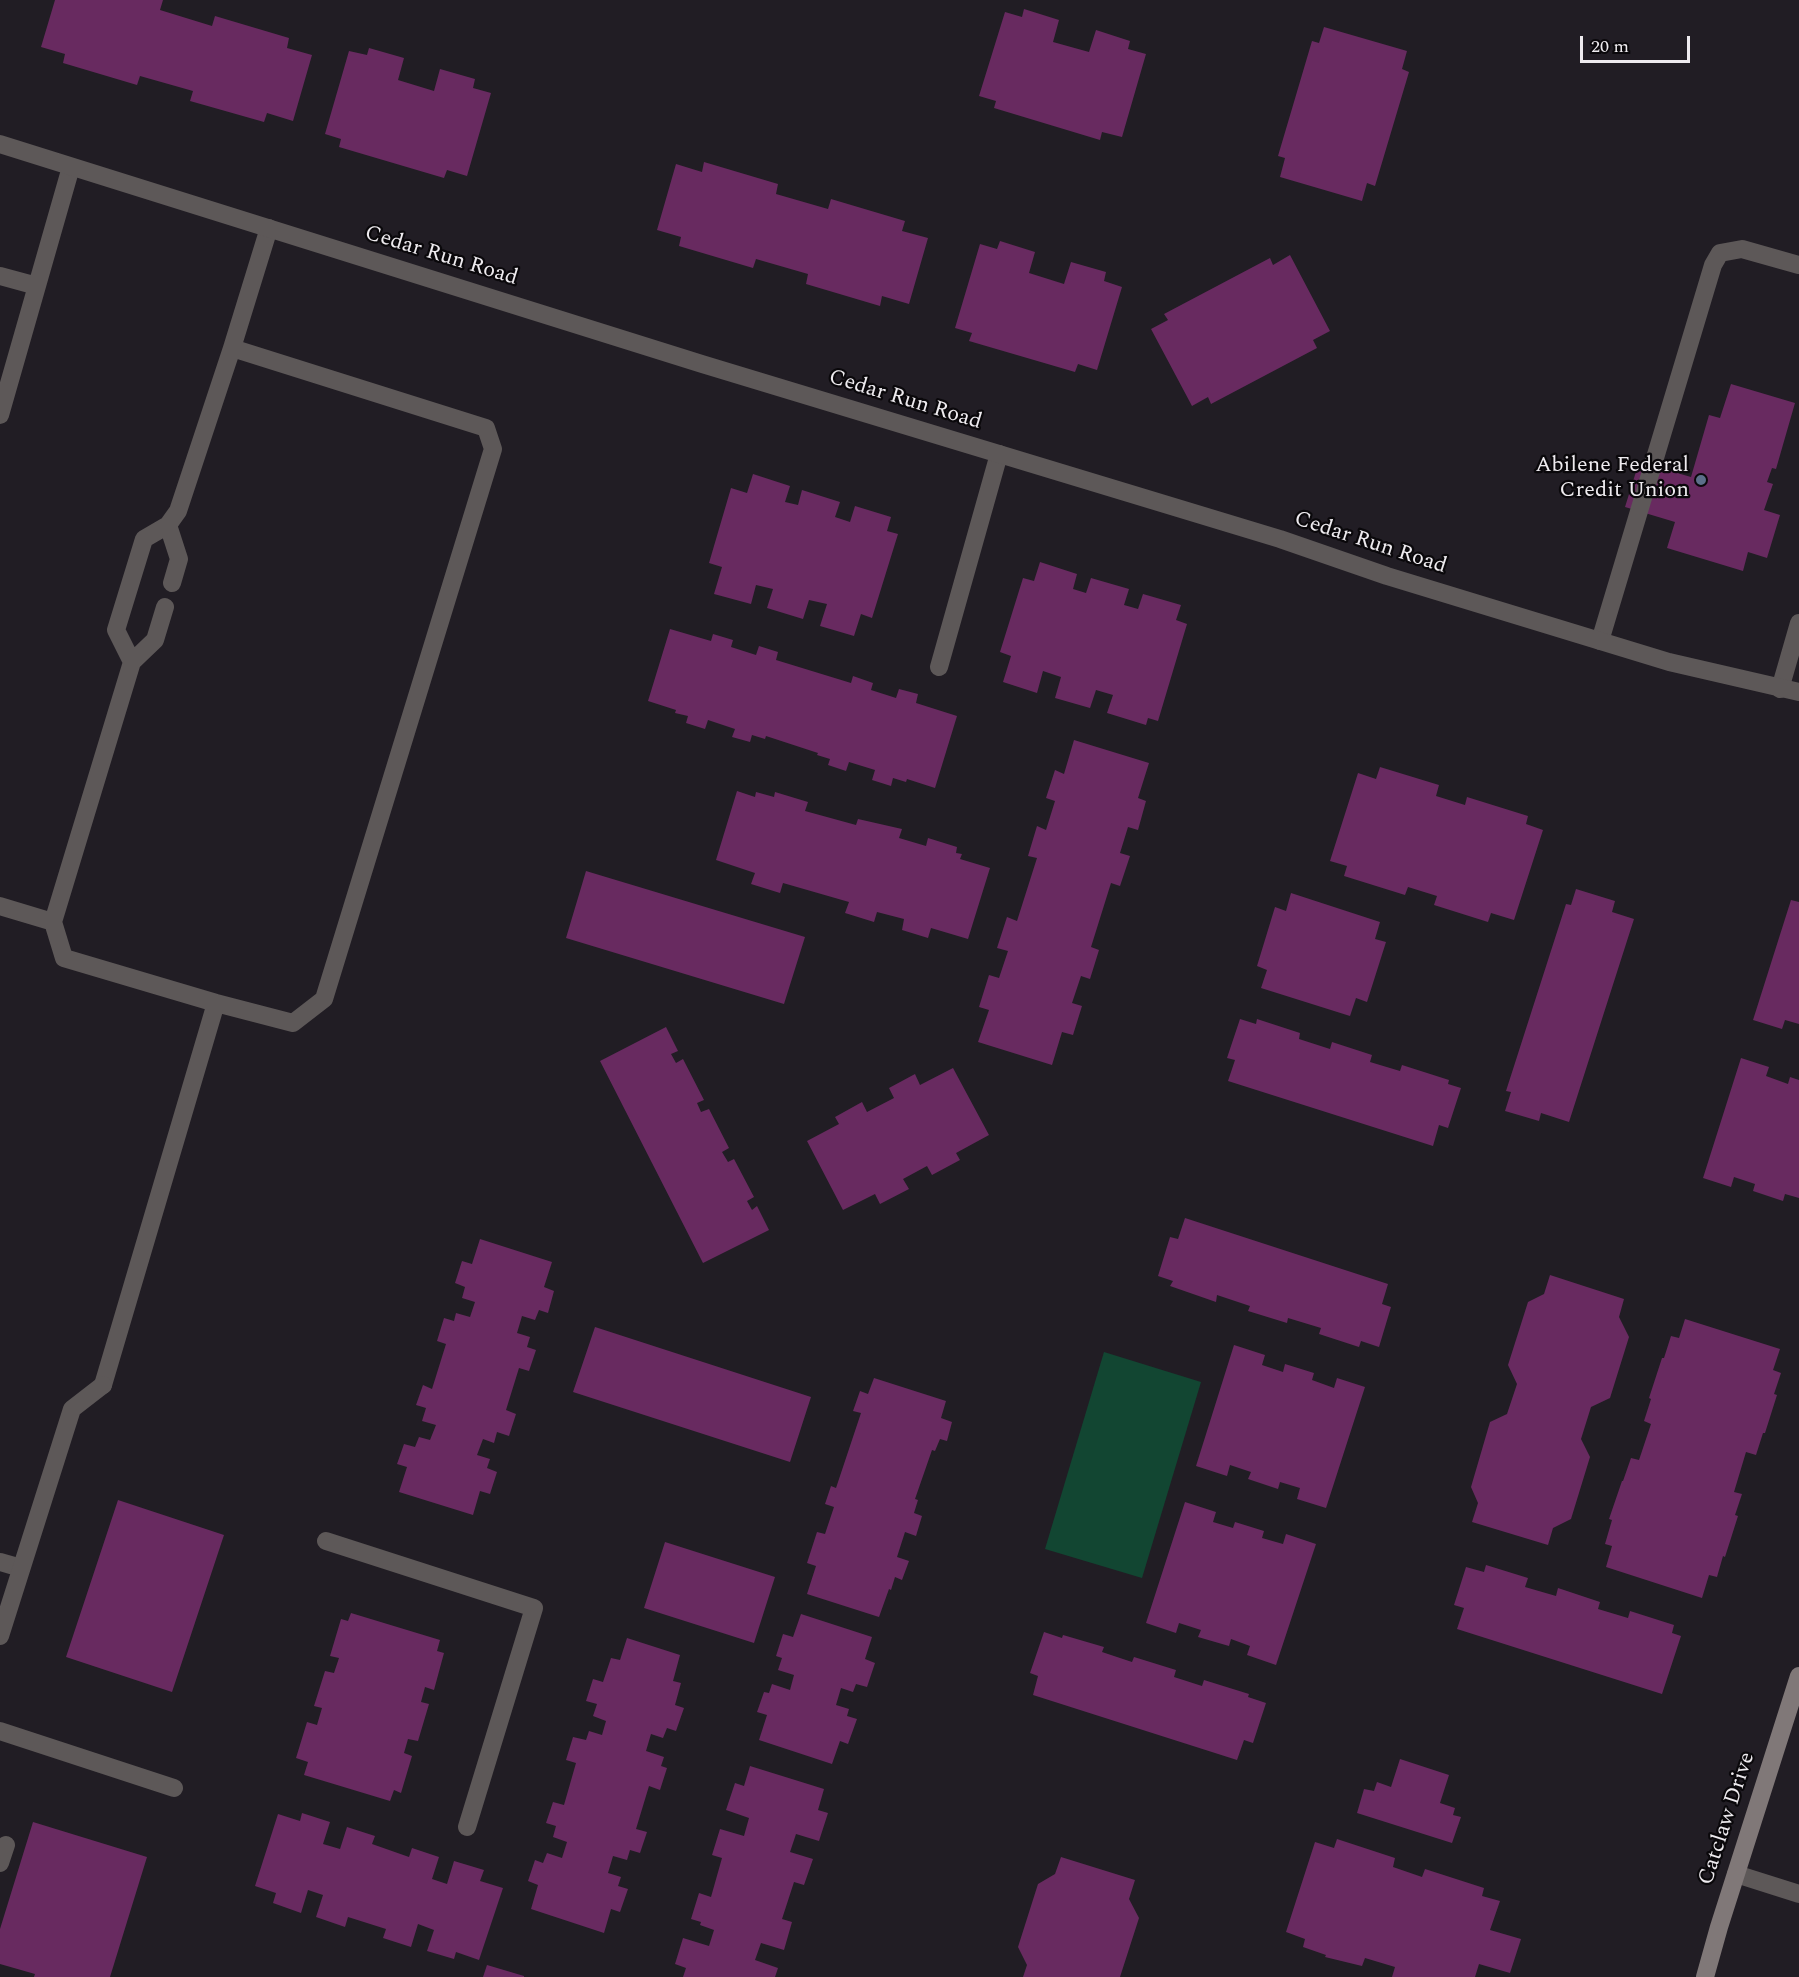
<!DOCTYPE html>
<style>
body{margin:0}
#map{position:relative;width:1799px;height:1977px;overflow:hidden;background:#211d24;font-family:Spectral,serif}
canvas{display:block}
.scale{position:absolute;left:1580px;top:36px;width:110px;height:27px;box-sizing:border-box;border:3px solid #eeebef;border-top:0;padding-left:8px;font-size:18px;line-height:21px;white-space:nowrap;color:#eeebef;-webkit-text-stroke:4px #0a080b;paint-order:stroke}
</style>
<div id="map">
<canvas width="1799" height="1977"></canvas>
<div class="scale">20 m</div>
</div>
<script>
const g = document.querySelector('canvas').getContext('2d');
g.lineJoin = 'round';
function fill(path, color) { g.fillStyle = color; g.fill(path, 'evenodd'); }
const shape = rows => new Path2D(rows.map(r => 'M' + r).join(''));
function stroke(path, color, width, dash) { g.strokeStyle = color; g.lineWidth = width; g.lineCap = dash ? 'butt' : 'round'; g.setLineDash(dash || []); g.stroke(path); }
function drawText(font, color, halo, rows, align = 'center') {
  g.font = font + ' Spectral,serif'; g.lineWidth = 4.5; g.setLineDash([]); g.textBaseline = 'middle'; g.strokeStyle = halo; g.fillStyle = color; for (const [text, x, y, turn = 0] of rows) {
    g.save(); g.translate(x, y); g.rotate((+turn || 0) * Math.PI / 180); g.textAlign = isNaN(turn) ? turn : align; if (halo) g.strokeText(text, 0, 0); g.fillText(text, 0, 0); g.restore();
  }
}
fill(shape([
 [1104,1352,1201,1382,1142,1578,1045,1549]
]), '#124632');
fill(shape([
 [55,0,163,0,160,10,212,26,215,16,289,38,287,48,312,55,293,121,267,113,264,122,190,101,193,91,140,76,137,85,63,63,65,54,41,47],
 [1024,9,1059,20,1053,42,1089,52,1096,30,1130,41,1128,49,1146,54,1122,137,1102,132,1100,140,994,108,996,101,979,96,1005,12,1022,17],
 [1324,27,1407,51,1402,69,1409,72,1375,186,1367,183,1362,201,1280,177,1285,158,1278,156,1312,41,1319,43],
 [369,48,404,58,398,80,434,91,440,69,475,79,473,88,491,93,467,176,447,170,444,178,339,147,341,139,325,134,349,51,367,55],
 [704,162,778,184,776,194,828,209,831,199,905,221,902,231,928,238,909,304,882,296,880,306,806,284,808,274,756,259,753,268,679,246,681,237,657,230,676,164,702,172],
 [1000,241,1035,252,1029,273,1064,284,1071,262,1106,272,1104,281,1122,287,1097,370,1078,364,1075,372,969,341,972,333,955,328,980,244,997,249],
 [1290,255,1330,331,1313,340,1317,348,1211,404,1208,397,1192,406,1151,329,1168,320,1164,314,1270,258,1273,265],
 [1731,384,1795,403,1776,469,1772,468,1767,482,1773,484,1764,510,1780,515,1767,558,1748,552,1743,571,1667,548,1675,522,1625,507,1639,462,1691,477,1709,415,1720,418],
 [753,474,790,486,785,502,798,505,802,490,840,502,835,517,850,522,855,506,891,517,887,531,898,534,872,618,861,614,854,636,820,626,827,604,809,600,803,619,767,608,773,589,756,585,751,604,714,594,722,567,709,563,731,488,747,493],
 [1040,562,1077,574,1073,589,1086,593,1091,578,1129,589,1124,605,1138,609,1143,594,1181,605,1176,620,1187,624,1158,721,1148,718,1146,725,1107,713,1113,695,1096,690,1090,708,1055,698,1061,677,1043,671,1037,693,1003,682,1011,656,1000,652,1023,578,1034,581],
 [670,629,711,641,713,634,733,640,731,647,756,655,759,646,778,652,776,660,851,683,853,676,873,683,871,690,896,698,899,689,918,694,916,703,957,716,935,788,907,779,906,782,893,778,891,786,872,780,875,770,849,762,846,771,828,765,830,759,817,755,818,753,766,736,765,739,752,735,750,742,732,737,735,729,708,720,705,729,686,723,688,716,675,713,676,710,648,701],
 [1074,740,1149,763,1138,798,1146,801,1138,830,1128,827,1120,853,1130,856,1120,886,1111,883,1091,947,1099,950,1090,979,1081,976,1072,1003,1082,1006,1073,1035,1062,1032,1052,1065,978,1042,989,1010,979,1007,989,975,999,978,1008,951,997,948,1007,917,1017,921,1037,858,1028,856,1037,826,1046,830,1055,801,1046,798,1055,770,1064,774],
 [1380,767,1439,785,1436,796,1465,805,1467,797,1528,816,1526,824,1543,830,1514,920,1491,913,1488,922,1434,905,1437,896,1408,887,1405,895,1344,876,1347,866,1330,861,1358,773,1376,779],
 [737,791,755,797,756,792,774,797,775,792,808,802,805,811,856,825,858,819,902,829,899,838,926,846,928,838,957,847,956,853,962,854,960,859,990,868,968,939,931,928,928,938,902,930,904,919,877,912,874,922,845,913,849,902,783,883,780,893,751,884,755,873,716,860],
 [586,871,805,937,784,1004,566,938],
 [1576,889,1615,901,1612,912,1634,919,1569,1122,1541,1113,1539,1121,1505,1111,1511,1092,1506,1091,1566,904,1571,905],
 [1291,893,1380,922,1375,939,1386,942,1367,1002,1356,998,1350,1016,1261,988,1267,970,1257,966,1275,907,1286,911],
 [1791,900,1799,902,1799,1024,1785,1020,1782,1029,1753,1020],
 [1240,1019,1256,1024,1257,1019,1300,1033,1299,1039,1330,1049,1332,1042,1372,1055,1370,1062,1400,1071,1402,1065,1449,1080,1448,1084,1461,1088,1448,1128,1439,1125,1433,1146,1228,1081,1235,1060,1227,1058],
 [666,1027,678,1051,671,1054,676,1063,683,1059,704,1100,697,1103,701,1112,709,1109,729,1148,722,1152,728,1162,734,1159,754,1197,747,1201,752,1210,757,1206,769,1230,703,1263,600,1061],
 [1741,1058,1769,1067,1766,1076,1788,1084,1790,1077,1799,1080,1799,1198,1785,1194,1783,1201,1753,1191,1755,1184,1734,1177,1731,1187,1703,1178],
 [953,1068,989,1135,956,1153,960,1160,932,1175,927,1166,903,1179,909,1189,880,1204,875,1194,843,1210,807,1141,839,1124,835,1117,862,1102,867,1112,894,1098,889,1088,915,1074,920,1085],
 [1185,1218,1388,1284,1382,1304,1391,1307,1379,1347,1361,1341,1359,1347,1319,1334,1321,1328,1288,1318,1287,1323,1248,1311,1250,1306,1217,1295,1216,1302,1170,1286,1173,1281,1158,1276,1170,1237,1178,1239],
 [480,1239,552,1262,544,1287,554,1291,548,1313,539,1310,535,1320,522,1316,517,1333,530,1337,527,1347,536,1350,529,1371,519,1368,506,1410,516,1414,509,1436,497,1432,494,1443,483,1439,477,1455,490,1459,487,1468,497,1472,490,1494,480,1491,473,1515,399,1492,407,1467,397,1464,404,1444,415,1447,419,1437,430,1440,436,1425,422,1421,426,1408,416,1405,423,1385,432,1389,446,1344,437,1341,444,1318,454,1321,456,1313,470,1317,475,1302,462,1298,465,1287,455,1283,462,1261,472,1264],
 [1550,1275,1624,1299,1619,1317,1629,1337,1610,1398,1591,1407,1581,1439,1590,1457,1571,1519,1553,1528,1548,1545,1472,1522,1478,1503,1471,1487,1490,1422,1507,1414,1517,1384,1508,1365,1528,1302,1544,1294],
 [1685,1319,1780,1349,1773,1370,1781,1373,1774,1394,1777,1395,1765,1433,1763,1433,1756,1455,1746,1452,1734,1492,1742,1494,1735,1515,1738,1516,1725,1557,1723,1556,1717,1577,1709,1575,1702,1598,1606,1567,1612,1546,1605,1544,1612,1520,1609,1519,1622,1481,1623,1481,1631,1458,1639,1460,1651,1424,1644,1421,1651,1399,1649,1398,1662,1358,1664,1358,1671,1336,1679,1338],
 [595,1327,811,1397,790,1462,573,1392],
 [1234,1345,1265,1355,1262,1365,1283,1372,1285,1364,1314,1373,1312,1380,1334,1388,1337,1378,1365,1387,1326,1508,1297,1499,1300,1488,1280,1482,1278,1489,1248,1479,1251,1472,1230,1465,1227,1476,1196,1466],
 [874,1378,946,1401,941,1418,952,1422,947,1441,940,1439,935,1451,932,1450,915,1499,918,1500,914,1513,922,1516,916,1536,905,1532,897,1557,909,1561,902,1580,895,1577,891,1590,889,1589,879,1617,807,1594,816,1566,807,1563,817,1532,825,1534,834,1507,825,1504,831,1486,836,1488,861,1413,853,1411,860,1391,868,1394],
 [118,1500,224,1535,172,1692,66,1657],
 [1185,1502,1216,1512,1213,1522,1233,1528,1235,1522,1264,1531,1262,1538,1283,1544,1286,1534,1316,1544,1276,1665,1247,1655,1250,1646,1231,1639,1229,1646,1198,1637,1201,1630,1179,1623,1176,1633,1146,1623],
 [665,1542,775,1577,754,1643,644,1608],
 [1486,1565,1528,1578,1525,1587,1556,1596,1558,1588,1600,1602,1598,1609,1628,1618,1630,1611,1674,1625,1672,1633,1681,1636,1662,1694,1457,1629,1464,1608,1454,1605,1466,1567,1484,1572],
 [351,1613,440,1640,437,1651,444,1653,434,1690,425,1687,421,1702,429,1704,418,1741,408,1739,404,1753,412,1756,401,1793,394,1790,390,1801,304,1775,308,1762,296,1758,307,1722,317,1725,322,1708,314,1706,325,1671,334,1673,339,1658,330,1656,341,1619,348,1621],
 [801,1614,872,1637,865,1659,875,1663,867,1687,856,1684,853,1692,841,1688,836,1705,849,1709,847,1716,857,1719,848,1744,840,1741,832,1764,759,1740,767,1715,757,1712,764,1692,769,1693,772,1684,790,1690,794,1675,778,1670,782,1658,776,1656,783,1634,793,1637],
 [1044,1632,1062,1638,1063,1635,1104,1647,1102,1652,1132,1662,1134,1657,1176,1670,1174,1677,1202,1686,1204,1680,1249,1694,1248,1697,1266,1703,1253,1743,1244,1740,1237,1760,1033,1695,1038,1676,1030,1673],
 [627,1638,680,1655,673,1681,681,1683,675,1705,684,1708,676,1731,667,1728,663,1738,651,1734,646,1751,664,1757,661,1766,667,1768,660,1790,649,1786,636,1829,647,1832,640,1853,630,1850,627,1860,613,1856,608,1873,621,1877,618,1886,628,1889,620,1912,611,1909,604,1933,531,1909,538,1885,528,1881,535,1860,543,1863,547,1853,562,1858,567,1842,553,1837,556,1826,546,1823,553,1802,564,1805,576,1763,566,1760,573,1737,586,1740,589,1731,602,1735,606,1721,593,1716,597,1704,586,1701,593,1679,603,1682,611,1658,620,1660],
 [1400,1759,1449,1775,1440,1803,1455,1808,1453,1815,1461,1817,1452,1843,1357,1813,1364,1789,1374,1791,1377,1782,1391,1787],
 [750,1766,824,1789,818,1810,828,1813,819,1841,796,1834,790,1852,813,1859,804,1885,794,1882,782,1919,792,1922,784,1950,761,1943,755,1960,778,1968,775,1977,683,1977,686,1968,675,1964,683,1938,709,1946,714,1930,700,1925,701,1922,691,1919,699,1893,711,1897,722,1858,712,1855,720,1829,744,1836,749,1818,726,1810,735,1783,744,1786],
 [302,1813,330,1822,323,1844,340,1849,347,1827,375,1836,372,1844,409,1857,412,1848,439,1857,432,1879,447,1884,454,1861,484,1870,480,1881,503,1888,479,1960,456,1952,454,1959,427,1951,434,1930,418,1924,411,1947,383,1938,386,1929,348,1917,345,1927,316,1917,323,1895,308,1890,301,1913,273,1903,276,1893,255,1886,278,1814,300,1821],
 [33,1822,147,1857,110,1977,34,1977,35,1974,0,1964,0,1929],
 [1337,1839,1395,1858,1393,1867,1422,1877,1425,1869,1484,1888,1482,1896,1500,1901,1490,1930,1521,1939,1510,1973,1479,1964,1475,1977,1392,1977,1395,1967,1365,1958,1362,1966,1325,1957,1326,1955,1303,1947,1305,1939,1286,1932,1315,1842,1334,1848],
 [1061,1857,1135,1880,1129,1899,1139,1918,1120,1977,1023,1977,1027,1965,1018,1947,1038,1884,1055,1874],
 [487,1965,524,1976,524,1977,483,1977]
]), '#682a60');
stroke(shape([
 [0,276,37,286],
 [232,348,486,428,493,449,324,999,293,1023,216,1003,64,958,53,922,132,662,116,630,144,539,168,525,178,511,232,348,269,228],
 [0,415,71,167],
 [168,525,179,559,172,583],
 [1600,641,1713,265,1720,253,1742,249,1799,265],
 [132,662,155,640,165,607],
 [939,667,999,454],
 [1780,689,1799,623],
 [0,906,53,922],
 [103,1385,216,1003],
 [326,1541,534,1608,467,1827],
 [0,1562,21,1568],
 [0,1731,174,1788],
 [0,1863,6,1845],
 [1736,1874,1799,1894]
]), '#5d5858', 18);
stroke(shape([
 [0,144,702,364,1280,539,1387,576,1669,662,1799,692],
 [0,1636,72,1409,103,1385]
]), '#5d5858', 18);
stroke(shape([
 [1705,1977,1719,1927,1799,1676]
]), '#807878', 18);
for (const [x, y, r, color] of [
 [1701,480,6,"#5c6f8a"]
]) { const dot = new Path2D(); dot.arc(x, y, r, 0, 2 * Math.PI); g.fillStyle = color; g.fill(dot); stroke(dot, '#0a080b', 2); }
drawText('22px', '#eeebef', '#0a080b', [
 ["Cedar Run Road",441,257,17],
 ["Cedar Run Road",905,401,17],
 ["Cedar Run Road",1370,544,18],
 ["Catclaw Drive",1728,1819,-72]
]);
drawText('22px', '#eeebef', '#0a080b', [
 ["Abilene Federal",1689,467],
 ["Credit Union",1689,492]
], 'right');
</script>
